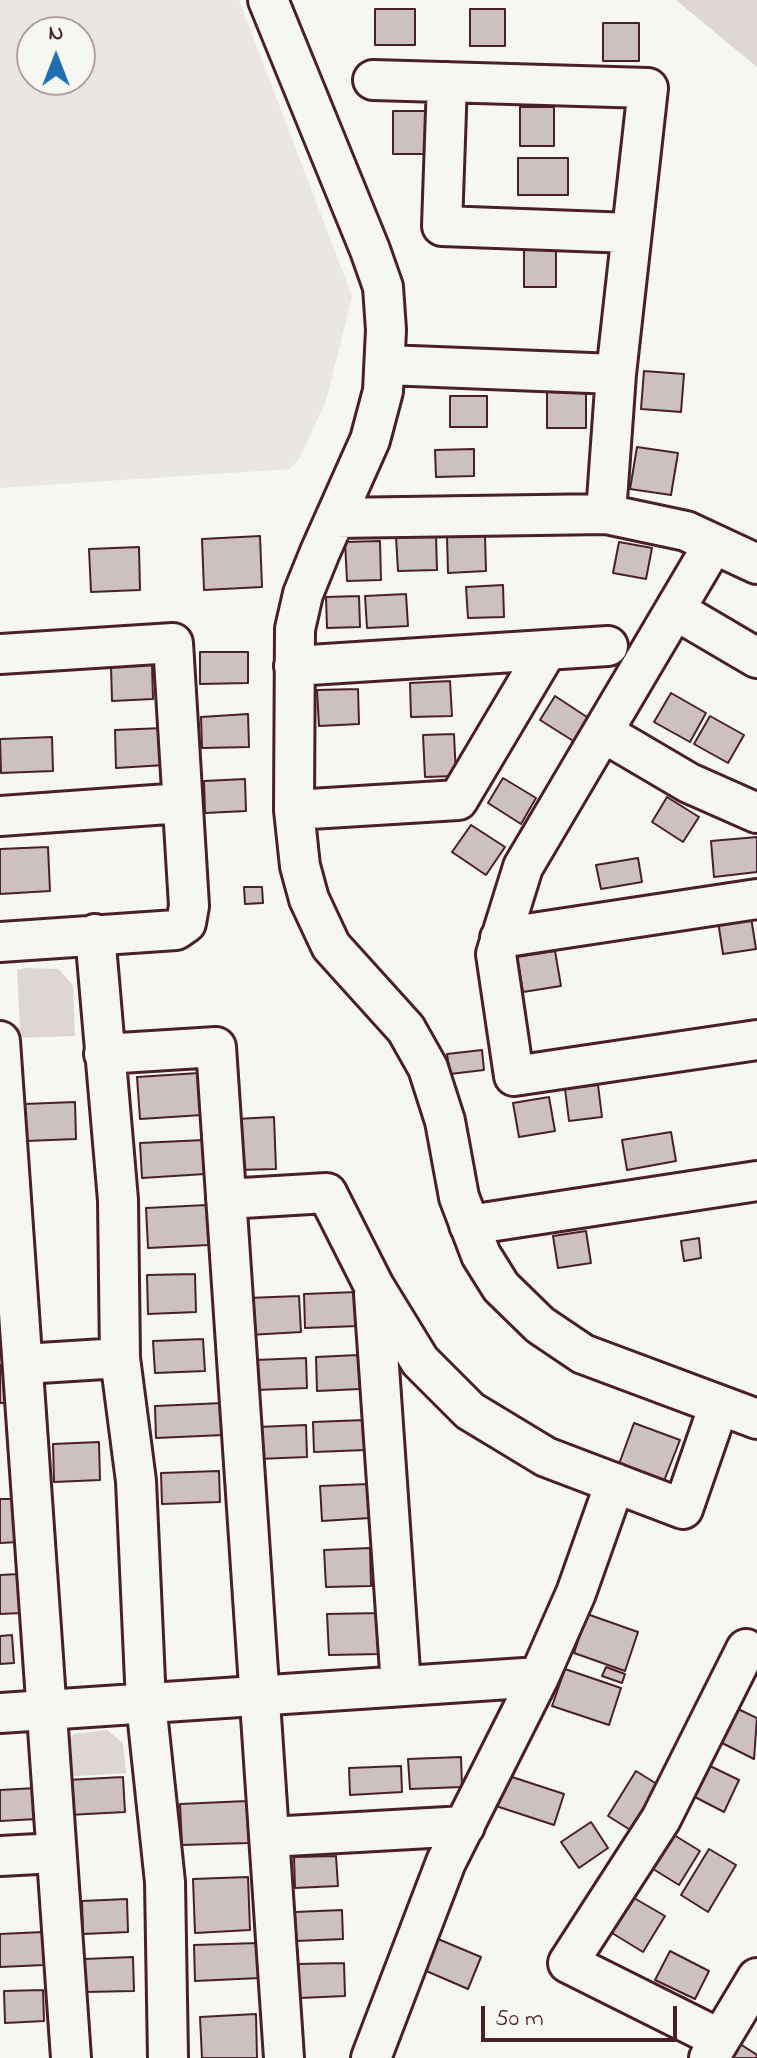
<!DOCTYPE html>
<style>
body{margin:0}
#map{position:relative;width:757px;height:2058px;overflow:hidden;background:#f6f6f2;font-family:"Indie Flower",sans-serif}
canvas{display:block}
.north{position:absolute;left:16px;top:16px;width:80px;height:80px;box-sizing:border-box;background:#f6f6f2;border:2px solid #b1a0a2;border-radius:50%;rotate:0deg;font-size:22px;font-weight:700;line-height:32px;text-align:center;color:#4a1f2b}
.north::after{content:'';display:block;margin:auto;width:28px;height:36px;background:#1f6fb2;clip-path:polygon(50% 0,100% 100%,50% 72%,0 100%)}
.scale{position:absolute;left:481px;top:2006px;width:196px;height:36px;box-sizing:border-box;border:4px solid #4a1f2b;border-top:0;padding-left:10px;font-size:24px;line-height:28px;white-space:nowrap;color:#4a1f2b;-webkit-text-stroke:6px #f6f6f2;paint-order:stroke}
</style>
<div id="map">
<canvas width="757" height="2058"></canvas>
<div class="north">N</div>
<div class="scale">50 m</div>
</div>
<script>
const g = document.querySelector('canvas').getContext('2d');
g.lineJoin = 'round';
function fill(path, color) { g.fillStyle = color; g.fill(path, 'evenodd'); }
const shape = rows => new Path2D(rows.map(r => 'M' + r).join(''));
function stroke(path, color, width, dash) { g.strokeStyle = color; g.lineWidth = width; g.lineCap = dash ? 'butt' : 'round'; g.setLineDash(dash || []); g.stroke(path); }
fill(shape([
 [0,0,239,0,352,296,326,401,300,457,290,469,0,488],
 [32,32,80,32,80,80,32,80]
]), '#e9e6e3');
fill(shape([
 [676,0,757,0,757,67],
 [27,968,58,969,73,985,75,1036,15,1038,14,1028,20,1028,17,970],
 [107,1730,123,1743,126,1773,65,1777,62,1748,74,1734]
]), '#ddd6d5');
const building = shape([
 [375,9,415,9,415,45,375,45,375,9],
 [470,9,505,9,505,46,470,46,470,9],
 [603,23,639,23,639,61,603,61,603,23],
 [520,107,554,107,554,146,520,146,520,107],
 [393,111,426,111,426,154,393,154,393,111],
 [518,158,568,158,568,195,518,195,518,158],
 [524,247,556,247,556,287,524,287,524,247],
 [644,371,684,374,681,412,641,409,644,371],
 [547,390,586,390,586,428,547,428,547,390],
 [450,396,487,396,487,427,450,427,450,396],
 [637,447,678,453,671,495,630,489,637,447],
 [474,449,474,476,436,477,435,450,474,449],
 [436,535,437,570,398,571,396,537,436,535],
 [485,535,486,571,448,573,447,537,485,535],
 [260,536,262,587,204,590,202,539,260,536],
 [380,541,381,580,347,581,345,542,380,541],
 [619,542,652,548,646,579,613,573,619,542],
 [139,547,140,590,91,592,89,549,139,547],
 [503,585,504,617,468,618,466,587,503,585],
 [406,594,408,626,367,628,365,596,406,594],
 [359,596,360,627,327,628,326,597,359,596],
 [200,652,248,652,248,683,200,684,200,652],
 [152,664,153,699,112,701,111,666,152,664],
 [450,681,452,716,411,717,410,683,450,681],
 [358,689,359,724,319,726,317,690,358,689],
 [671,693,706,713,690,742,654,722,671,693],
 [555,696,593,721,578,744,540,720,555,696],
 [248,714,249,747,202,748,201,717,248,714],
 [710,716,744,735,728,763,694,744,710,716],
 [163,728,165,765,116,768,115,730,163,728],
 [454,734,456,776,425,777,423,735,454,734],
 [52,737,53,771,1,773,0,739,52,737],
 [503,778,536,798,521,824,488,803,503,778],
 [245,779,246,811,205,813,204,781,245,779],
 [667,797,699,817,683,842,652,822,667,797],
 [471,825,505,847,486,875,452,852,471,825],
 [757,837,757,872,714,877,711,841,757,837],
 [48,847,50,891,0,894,0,849,48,847],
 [638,858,642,882,601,889,596,865,638,858],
 [244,887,262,887,263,903,245,904,244,887],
 [751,917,756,949,723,954,718,921,751,917],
 [555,951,561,986,523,992,517,957,555,951],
 [482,1050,484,1070,450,1074,447,1054,482,1050],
 [199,1073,202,1115,140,1119,137,1077,199,1073],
 [598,1085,602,1117,569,1121,565,1089,598,1085],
 [549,1097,555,1131,519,1137,513,1103,549,1097],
 [75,1102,76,1139,26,1141,24,1104,75,1102],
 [274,1117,276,1169,238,1170,236,1119,274,1117],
 [671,1132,676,1161,627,1170,622,1140,671,1132],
 [204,1140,205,1174,142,1178,140,1143,204,1140],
 [207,1205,209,1245,148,1248,146,1208,207,1205],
 [586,1231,591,1263,558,1268,553,1236,586,1231],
 [699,1238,701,1258,684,1261,681,1241,699,1238],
 [195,1274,196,1312,148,1314,147,1275,195,1274],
 [357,1292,358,1326,305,1328,304,1294,357,1292],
 [299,1296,301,1332,249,1335,248,1298,299,1296],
 [203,1339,205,1371,155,1373,153,1341,203,1339],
 [358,1355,360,1389,317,1391,316,1357,358,1355],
 [306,1358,307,1388,256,1390,255,1360,306,1358],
 [0,1365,5,1365,8,1403,0,1403,0,1365],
 [223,1403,224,1435,156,1438,155,1406,223,1403],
 [365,1420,366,1450,314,1452,313,1422,365,1420],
 [634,1423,680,1440,664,1481,619,1464,634,1423],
 [306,1425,307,1457,258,1459,257,1427,306,1425],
 [99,1442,100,1480,54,1482,53,1444,99,1442],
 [219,1471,220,1502,162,1504,161,1473,219,1471],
 [368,1484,370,1518,322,1521,320,1486,368,1484],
 [0,1499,17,1499,19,1542,0,1543,0,1499],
 [370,1548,371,1586,326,1587,324,1550,370,1548],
 [19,1574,21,1613,0,1614,0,1575,19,1574],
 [380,1613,381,1654,329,1655,327,1614,380,1613],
 [587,1614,638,1632,625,1671,574,1653,587,1614],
 [12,1635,14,1663,0,1664,0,1636,12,1635],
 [606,1667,625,1674,622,1683,602,1676,606,1667],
 [565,1669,621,1688,609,1725,552,1706,565,1669],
 [734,1707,757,1718,754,1759,718,1741,734,1707],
 [461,1757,462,1787,410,1789,408,1759,461,1757],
 [708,1765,739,1780,724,1812,693,1796,708,1765],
 [401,1766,402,1792,350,1795,349,1768,401,1766],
 [636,1771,660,1786,632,1831,608,1816,636,1771],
 [506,1775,564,1794,554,1825,496,1806,506,1775],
 [123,1777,125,1812,68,1815,67,1780,123,1777],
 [36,1788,37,1819,0,1821,0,1790,36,1788],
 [247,1801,249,1843,182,1845,180,1804,247,1801],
 [591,1822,608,1848,579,1868,561,1842,591,1822],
 [674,1835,700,1851,679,1885,653,1869,674,1835],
 [709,1849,736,1865,708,1912,681,1895,709,1849],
 [336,1856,338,1886,295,1888,294,1857,336,1856],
 [248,1877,250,1930,195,1933,193,1879,248,1877],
 [634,1898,665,1916,643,1952,612,1933,634,1898],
 [127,1899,128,1932,83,1934,82,1901,127,1899],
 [342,1910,343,1939,296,1941,295,1912,342,1910],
 [43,1932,44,1965,0,1967,0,1934,43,1932],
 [438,1939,481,1957,468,1989,424,1970,438,1939],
 [259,1943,260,1978,195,1981,194,1945,259,1943],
 [670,1951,709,1971,695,1999,655,1980,670,1951],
 [133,1957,134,1991,85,1992,84,1959,133,1957],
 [344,1963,345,1996,300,1998,298,1964,344,1963],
 [43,1990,44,2021,5,2023,4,1991,43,1990],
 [256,2014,257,2058,202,2058,200,2017,256,2014],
 [737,2042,757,2055,757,2058,728,2058,737,2042]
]);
fill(building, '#ccc1c0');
stroke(building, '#4a1f2b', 2);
const minor = shape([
 [268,0,370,250,383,287,386,330,383,391,370,440,320,552,303,594,295,629,294,810,300,866,309,899,331,946,406,1029,428,1068,445,1121,459,1197,481,1255,501,1287,540,1325,583,1354,757,1419],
 [373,80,648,88,616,374,606,514],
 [447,82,442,226,631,233],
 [386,365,616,374],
 [335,518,606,514,686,531,757,564],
 [713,545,523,867,496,954,514,1076,757,1040],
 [677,611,757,658],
 [0,654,173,643,189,906,186,923,176,930,0,942],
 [294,666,608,646],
 [604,733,689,783,757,813],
 [294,810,458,800,547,650],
 [0,816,182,803],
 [95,934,118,1200,120,1358,136,1481,146,1703,165,1882,168,2058],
 [500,938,757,899],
 [0,1041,71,2058],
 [104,1054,216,1047,284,2058],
 [226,1199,327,1193,374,1286,420,1361,470,1411,546,1457,683,1509,719,1405],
 [469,1225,757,1181],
 [374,1294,401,1686],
 [24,1364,120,1358],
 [539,1677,576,1593,615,1483],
 [0,1713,539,1677,446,1862,371,2058],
 [269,1837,465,1826],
 [0,1856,56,1853],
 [720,2039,568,1963,661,1819,746,1649],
 [709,2058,757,1978]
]);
stroke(minor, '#4a1f2b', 44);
stroke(minor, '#f6f6f2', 38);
</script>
